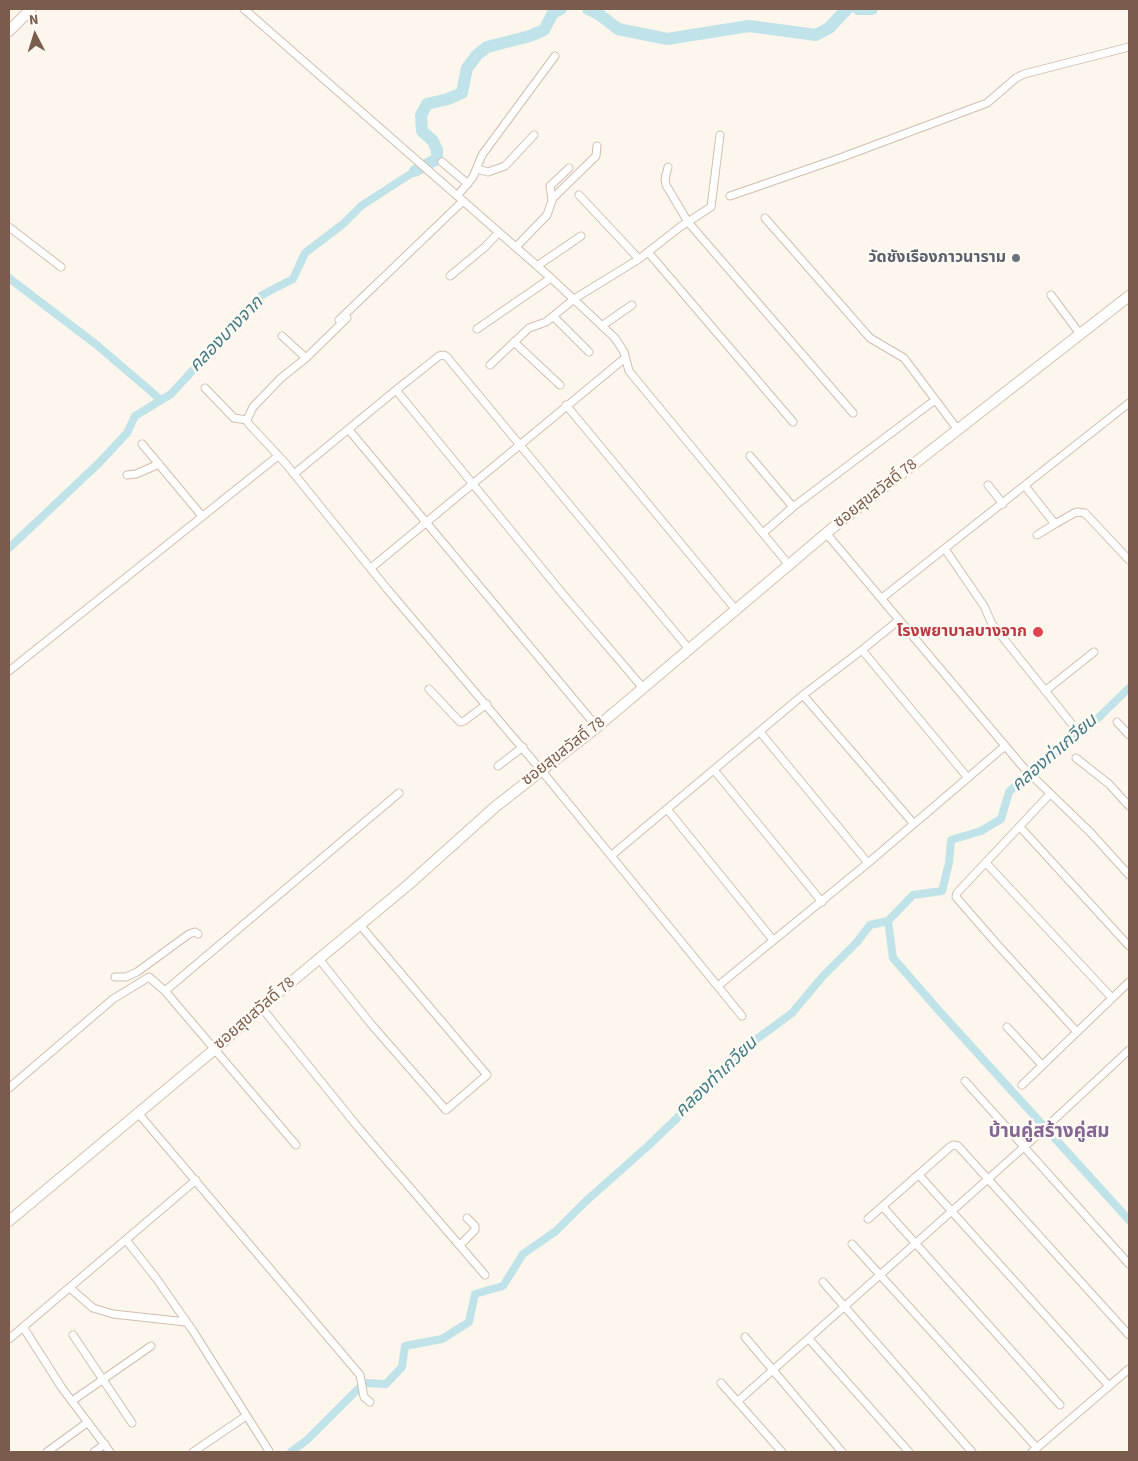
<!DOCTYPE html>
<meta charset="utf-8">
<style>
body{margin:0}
#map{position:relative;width:1138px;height:1461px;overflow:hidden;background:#fdf6ec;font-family:"Source Sans 3",sans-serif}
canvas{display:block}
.frame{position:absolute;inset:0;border:10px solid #7a5c4d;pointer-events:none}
.north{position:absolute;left:10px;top:10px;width:50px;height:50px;-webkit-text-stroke:4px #fffaf3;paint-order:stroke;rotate:355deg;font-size:14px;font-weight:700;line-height:20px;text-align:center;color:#7a5c4d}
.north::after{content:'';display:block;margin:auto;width:18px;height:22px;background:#7a5c4d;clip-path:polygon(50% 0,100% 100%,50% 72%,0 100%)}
</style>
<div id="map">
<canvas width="1138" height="1461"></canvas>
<div class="frame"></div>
<div class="north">N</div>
</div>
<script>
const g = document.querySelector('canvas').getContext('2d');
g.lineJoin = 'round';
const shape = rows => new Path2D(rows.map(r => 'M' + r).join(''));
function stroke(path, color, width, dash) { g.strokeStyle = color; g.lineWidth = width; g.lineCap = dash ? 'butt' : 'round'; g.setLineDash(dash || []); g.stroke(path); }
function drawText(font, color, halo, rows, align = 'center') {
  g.font = font + ' "Source Sans 3","Noto Sans Thai",sans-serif'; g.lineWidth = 5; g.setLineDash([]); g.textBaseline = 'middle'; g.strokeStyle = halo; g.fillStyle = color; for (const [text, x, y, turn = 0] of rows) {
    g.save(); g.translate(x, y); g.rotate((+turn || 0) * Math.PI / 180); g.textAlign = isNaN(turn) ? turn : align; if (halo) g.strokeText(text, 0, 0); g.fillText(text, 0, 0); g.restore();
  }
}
stroke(shape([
 [9,278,98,346,161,400],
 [9,548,99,463,127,433,135,416,171,394,262,295,293,279,305,253,343,224,361,206,415,171],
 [888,921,893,958,941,1013,1129,1220],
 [291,1452,307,1440,364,1383,386,1384,402,1367,405,1346,442,1339,469,1322,475,1294,503,1286,523,1254,556,1231,586,1201,648,1146,702,1094,742,1050,792,1013,823,976,857,942,870,925,888,921,913,895,942,891,949,863,951,840,981,831,1001,819,1009,792,1035,767,1091,725,1129,688]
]), '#bfe3e8', 8);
stroke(shape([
 [588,9,600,15,618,29,667,39,749,26,816,35,829,28,847,9],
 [858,9,872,9],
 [415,171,437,159,437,150,433,141,422,131,421,115,427,104,448,99,462,93,467,68,477,55,487,47,530,36,544,30,553,13,561,9]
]), '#bfe3e8', 12);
const street = shape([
 [244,9,551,278,615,338,624,352,629,371,789,565],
 [442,162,468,184],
 [668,167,665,179,666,185,688,222,853,413],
 [477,169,488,172,505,166,534,135],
 [579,195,639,259],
 [457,196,473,177,482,155,555,56],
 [730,196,840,158,987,103,1016,78,1024,74,1129,47],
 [552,200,550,186,569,168],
 [765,218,870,338,904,358,958,430],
 [9,227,61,267],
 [516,247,547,215,553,198,596,156,597,146],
 [648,252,793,422],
 [537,266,581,236],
 [450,276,485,247,499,232],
 [1051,295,1080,334],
 [553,316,589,352],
 [347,318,306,358,281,378,253,407,247,420,248,423,286,464,388,590,541,770,742,1016],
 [339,320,463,201],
 [603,325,632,305],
 [477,329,551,278],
 [282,336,306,358],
 [514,342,560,385],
 [490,365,529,328,546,322,574,299,639,259,680,227,711,207,720,135],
 [205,388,234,418,247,420],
 [396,390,562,593,643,688],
 [566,405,736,610],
 [349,430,597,727],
 [142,444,202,516],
 [750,456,793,507],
 [294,474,396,390,439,356,444,355,447,357,689,649],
 [127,475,136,474,159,464],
 [988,485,1003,504],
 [1025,486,1055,524,1076,512,1085,513,1129,560],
 [763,533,793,507,935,400],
 [826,533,1023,767,1091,833,1129,875],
 [1037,535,1055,524],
 [945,549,984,606,992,624,1071,723],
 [371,568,625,358],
 [882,598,1129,403],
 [862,650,968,778],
 [9,671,278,456],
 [429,689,460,722,464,721,487,704],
 [1045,691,1094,652],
 [803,695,914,824],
 [1117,722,1129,735],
 [760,732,868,863],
 [1076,758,1109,784,1129,806],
 [498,766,523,747],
 [714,770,822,902],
 [1050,794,957,893,956,897,995,942,1077,1032],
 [667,809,773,940],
 [1020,827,1129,946],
 [612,855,803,695,862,650,899,620],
 [986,863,1112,998],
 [319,959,371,1024,446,1110,487,1075,360,925],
 [115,977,126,977,137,972,189,934,195,932,198,934],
 [719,985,868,863,1005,746],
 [165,991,399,793],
 [261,1007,357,1126,485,1275],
 [1007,1027,1042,1065],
 [965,1081,1129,1264],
 [1022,1085,1129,982],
 [9,1088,113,999,149,977,165,991,296,1145],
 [138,1113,360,1375,364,1397,370,1402],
 [919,1175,1109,1386],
 [883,1207,1060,1405],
 [868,1219,950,1147,953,1145,958,1146,1129,1335],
 [126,1240,156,1278,193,1331,269,1451],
 [852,1244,1037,1448],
 [460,1245,475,1230,475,1226,467,1218],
 [823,1282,972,1452],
 [70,1288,93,1308,113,1314,186,1322],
 [23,1327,62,1388,110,1452],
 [73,1335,132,1423],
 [745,1337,842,1452],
 [9,1339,196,1180],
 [809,1339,909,1452],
 [721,1383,782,1452],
 [72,1401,151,1346],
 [738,1401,1042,1131,1129,1050],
 [47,1452,88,1422],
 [94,1452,105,1444],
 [193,1452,246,1416],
 [1032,1452,1129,1369]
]);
const secondary = shape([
 [9,31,31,9],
 [9,1221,215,1049,261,1007,408,885,495,807,597,727,842,520,1129,296]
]);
stroke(street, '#d1beb0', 9);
stroke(secondary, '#d6c0b0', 12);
stroke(street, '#fff', 7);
stroke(secondary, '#fff', 10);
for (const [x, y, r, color] of [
 [1016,258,5,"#6b7280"],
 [1038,632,6,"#e0444e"]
]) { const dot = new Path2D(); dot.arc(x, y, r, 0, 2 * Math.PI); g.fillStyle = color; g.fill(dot); stroke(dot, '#fffaf3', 2); }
drawText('bold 16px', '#5b616d', '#fffaf3', [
 ["วัดชังเรืองภาวนาราม",1006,258]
], 'right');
drawText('16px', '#7a5c4d', '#fffaf3', [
 ["ซอยสุขสวัสดิ์ 78",876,494,-38],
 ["ซอยสุขสวัสดิ์ 78",564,752,-38],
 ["ซอยสุขสวัสดิ์ 78",255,1014,-41]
]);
drawText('bold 16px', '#be3a42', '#fffaf3', [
 ["โรงพยาบาลบางจาก",1027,632]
], 'right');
drawText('italic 18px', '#437c86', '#fffaf3', [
 ["คลองบางจาก",227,335,-46],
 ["คลองท่าเกวียน",1055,754,-41],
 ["คลองท่าเกวียน",717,1078,-44]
]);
drawText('bold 19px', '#846695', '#fffaf3', [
 ["บ้านคู่สร้างคู่สม",1049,1133]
]);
</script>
